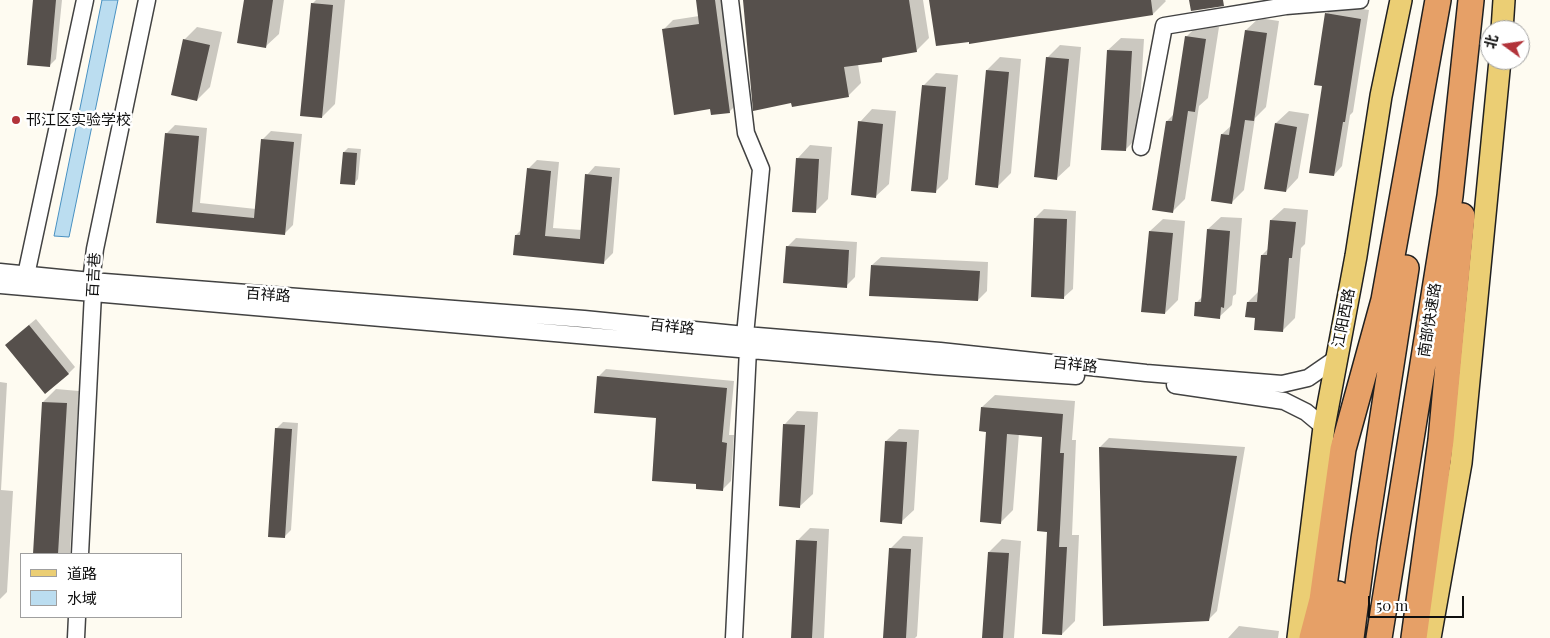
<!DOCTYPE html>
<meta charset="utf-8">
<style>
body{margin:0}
#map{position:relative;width:1550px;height:638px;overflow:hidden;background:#fefbf1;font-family:"Playfair Display","Noto Sans SC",serif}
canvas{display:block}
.legend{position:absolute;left:20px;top:553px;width:162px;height:65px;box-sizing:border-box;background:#fff;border:1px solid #9f9f9f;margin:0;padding:6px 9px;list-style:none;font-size:15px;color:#0f0f0f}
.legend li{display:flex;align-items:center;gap:10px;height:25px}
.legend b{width:25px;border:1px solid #9f9f9f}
.north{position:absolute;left:1480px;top:20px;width:50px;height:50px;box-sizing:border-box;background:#fff;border:1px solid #9f9f9f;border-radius:50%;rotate:284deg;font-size:14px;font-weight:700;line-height:20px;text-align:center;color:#0f0f0f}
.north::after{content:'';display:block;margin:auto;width:18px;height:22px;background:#b2333a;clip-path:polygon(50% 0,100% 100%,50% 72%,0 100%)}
.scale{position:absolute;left:1368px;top:596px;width:96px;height:22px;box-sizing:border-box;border:2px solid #0f0f0f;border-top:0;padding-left:6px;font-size:15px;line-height:18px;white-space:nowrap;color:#0f0f0f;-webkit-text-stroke:4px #fff;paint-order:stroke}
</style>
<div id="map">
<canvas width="1550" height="638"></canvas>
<ul class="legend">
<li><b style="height:6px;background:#ebce74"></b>道路</li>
<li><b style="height:14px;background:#bbddf0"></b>水域</li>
</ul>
<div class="north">北</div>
<div class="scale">50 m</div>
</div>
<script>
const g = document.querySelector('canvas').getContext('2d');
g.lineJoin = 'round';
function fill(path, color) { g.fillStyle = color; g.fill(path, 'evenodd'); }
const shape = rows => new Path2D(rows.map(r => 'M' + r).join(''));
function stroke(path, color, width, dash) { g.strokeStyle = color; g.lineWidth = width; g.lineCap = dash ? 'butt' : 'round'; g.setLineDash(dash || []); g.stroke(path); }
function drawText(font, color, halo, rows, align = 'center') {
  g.font = font + ' "Playfair Display","Noto Sans SC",serif'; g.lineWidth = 5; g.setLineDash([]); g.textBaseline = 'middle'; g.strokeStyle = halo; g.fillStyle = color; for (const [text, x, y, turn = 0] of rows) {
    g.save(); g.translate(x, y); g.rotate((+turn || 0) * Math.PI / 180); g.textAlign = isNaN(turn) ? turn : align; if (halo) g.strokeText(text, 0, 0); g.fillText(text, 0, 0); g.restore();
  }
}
const water = shape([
 [102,0,118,0,69,237,54,236,102,0]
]);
fill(water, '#bbddf0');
stroke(water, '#4991c1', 1);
fill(shape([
 [35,0,62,0,56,59,49,66],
 [245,0,284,0,279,34,266,46],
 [316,0,345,0,335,104,322,117,312,4],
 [697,0,726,0,740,101,729,112,711,108,663,30,673,20,699,16],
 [744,0,923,0,929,38,916,51,886,56,881,60,858,64,861,83,848,96],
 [931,0,1165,0,1166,1,1153,14,970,40],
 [1335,5,1369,10,1353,112,1350,115,1342,166,1334,175,1324,85,1326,14],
 [1259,18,1279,21,1266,107,1255,118,1244,190,1231,203,1212,200,1222,134,1232,125,1246,30],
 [1199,24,1219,27,1208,98,1199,106,1185,199,1172,212,1167,121,1174,114,1186,37],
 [197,27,222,32,210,87,197,100,184,40],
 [1121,38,1144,39,1138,137,1125,150,1108,50],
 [1060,45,1081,47,1070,166,1057,178,1047,58],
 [1000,57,1021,59,1011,173,998,186,976,184,987,70],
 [936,73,958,75,948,179,935,192,923,86],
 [872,109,896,111,889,184,876,196,860,122],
 [1289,111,1309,114,1298,178,1286,191,1276,123],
 [175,125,207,128,200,203,256,209,262,140,271,131,302,134,293,225,284,234,157,222,166,134],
 [810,145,832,147,828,199,815,212,798,158],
 [348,148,361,149,358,179,354,184,344,152],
 [537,160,559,162,553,228,582,230,587,175,595,166,620,168,613,253,604,262,516,235,522,229,528,169],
 [1284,208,1308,210,1305,244,1301,248,1295,318,1282,331,1256,317,1248,302,1259,291,1262,255,1269,248,1271,220],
 [1044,209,1076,211,1073,289,1064,297,1035,218],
 [1221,217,1242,218,1236,294,1233,296,1232,305,1219,317,1196,303,1202,297,1208,229],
 [1163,219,1185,221,1178,300,1165,313,1150,231],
 [796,238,857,242,855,277,846,286,787,247],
 [881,257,988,262,987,291,978,300,872,265],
 [36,319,75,367,68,374,13,338],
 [606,369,734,381,729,435,734,435,731,481,723,489,698,483,657,417,598,377],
 [0,382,7,383,1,490,13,491,7,592,0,599],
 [56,389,79,391,70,554,34,554,43,402],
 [995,395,1075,401,1072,440,1076,440,1072,535,1079,535,1075,621,1062,634,1048,531,1043,435,1019,433,1013,510,1000,523,988,431,982,407],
 [797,411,818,412,813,494,800,506,780,505,785,424],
 [283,422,298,423,291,530,285,536,276,429],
 [899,429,919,430,914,510,901,522,886,441],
 [1109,438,1245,447,1217,611,1208,620,1100,447],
 [810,528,829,529,824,638,792,638,797,541],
 [903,536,923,537,917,636,915,638,885,638,890,549],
 [1002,539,1021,541,1014,638,983,638,989,552],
 [1239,626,1279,631,1278,638,1228,638]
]), '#0003');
fill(shape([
 [33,0,56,0,50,67,27,65],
 [244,0,273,0,266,48,237,43],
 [696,0,715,0,730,113,711,115,710,109,674,115,662,29,699,24],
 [743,0,909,0,917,52,882,58,882,62,844,67,849,97,792,107,791,103,753,111],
 [929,0,1151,0,1153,15,969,44,969,42,936,46],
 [1189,0,1223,0,1224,6,1191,11],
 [311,3,333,5,322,118,300,116],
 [1325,13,1361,19,1345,122,1343,122,1334,176,1309,173,1322,86,1314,85],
 [1245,30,1267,33,1254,121,1245,120,1232,204,1211,201,1221,134,1229,135],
 [1185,36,1206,39,1195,112,1188,111,1173,213,1152,210,1166,121,1172,121],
 [183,39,210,45,197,101,171,95],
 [1107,50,1132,51,1126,151,1101,150],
 [1046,57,1069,59,1057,180,1034,177],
 [986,70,1009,72,998,188,975,185],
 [922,85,946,87,936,193,911,191],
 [858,121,883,124,876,198,851,195],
 [1275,123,1297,127,1286,192,1264,189],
 [165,133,199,136,192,212,254,218,261,139,294,142,285,235,156,223],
 [343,152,357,153,355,185,340,184],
 [796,158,819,159,816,213,792,212],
 [527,168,551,171,545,236,580,239,585,174,612,177,604,264,513,255,515,235,520,235],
 [1034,218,1067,219,1064,299,1031,297],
 [1270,220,1296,222,1292,258,1289,258,1283,332,1254,330,1255,318,1245,317,1247,302,1257,302,1261,255,1267,255],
 [1207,229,1230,231,1224,308,1221,307,1220,319,1194,316,1195,302,1201,302],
 [1149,231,1173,233,1165,314,1141,312],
 [786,246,849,250,847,288,783,283],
 [871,265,980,271,978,301,869,296],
 [29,325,69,374,45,394,5,345],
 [597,376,727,388,722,442,727,443,723,491,696,489,696,484,652,481,656,418,594,413],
 [42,402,67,403,58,554,33,554],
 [981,407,1063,414,1060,453,1064,453,1059,547,1067,547,1062,635,1042,634,1047,532,1037,531,1042,437,1007,434,1001,524,980,522,986,432,979,431],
 [783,424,805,425,800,508,779,506],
 [275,428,292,429,285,538,268,537],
 [885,441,907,442,902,524,880,522],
 [1099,447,1237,456,1209,621,1103,626],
 [796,540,817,541,812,638,791,638],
 [889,548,911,549,906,638,883,638],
 [988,552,1009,553,1003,638,982,638]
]), '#56504c');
const minor = shape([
 [730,0,746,133,761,169,745,335,748,349,734,638],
 [1141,147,1164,26,1286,6,1360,0],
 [0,272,91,281,584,319,745,335,940,351,1146,373,1282,384,1308,378,1337,358],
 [26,275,85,0],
 [0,285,935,366,1076,376],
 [1175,385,1284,401,1306,412,1324,427],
 [80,554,93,293,91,281,95,249,147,0],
 [76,638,77,617]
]);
const major = shape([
 [1502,30,1504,0],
 [1298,638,1324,427,1356,256,1381,96,1401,0],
 [1430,638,1461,463,1500,60]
]);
const highway = shape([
 [1312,638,1322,600,1343,449,1384,300,1438,0],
 [1331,638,1338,594],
 [1351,638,1364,539,1406,268],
 [1379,638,1450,196,1471,0],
 [1414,638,1441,440,1462,216]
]);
stroke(minor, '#424242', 19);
stroke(major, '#202020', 24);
stroke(highway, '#202020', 28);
stroke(minor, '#fff', 16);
stroke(major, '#ebce74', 21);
stroke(highway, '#e6a067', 25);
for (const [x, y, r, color] of [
 [16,120,5,"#b2333a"]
]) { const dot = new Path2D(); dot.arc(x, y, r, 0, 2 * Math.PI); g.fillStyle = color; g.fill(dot); stroke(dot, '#fff', 2); }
drawText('15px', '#0f0f0f', '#fff', [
 ["邗江区实验学校",26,120]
], 'left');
drawText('15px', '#0f0f0f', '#fff', [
 ["百吉巷",94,275,-87],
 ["百祥路",268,295,4],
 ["江阳西路",1344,318,-79],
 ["南部快速路",1430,320,-81],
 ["百祥路",672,327,6],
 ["百祥路",1075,365,6]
]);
</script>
